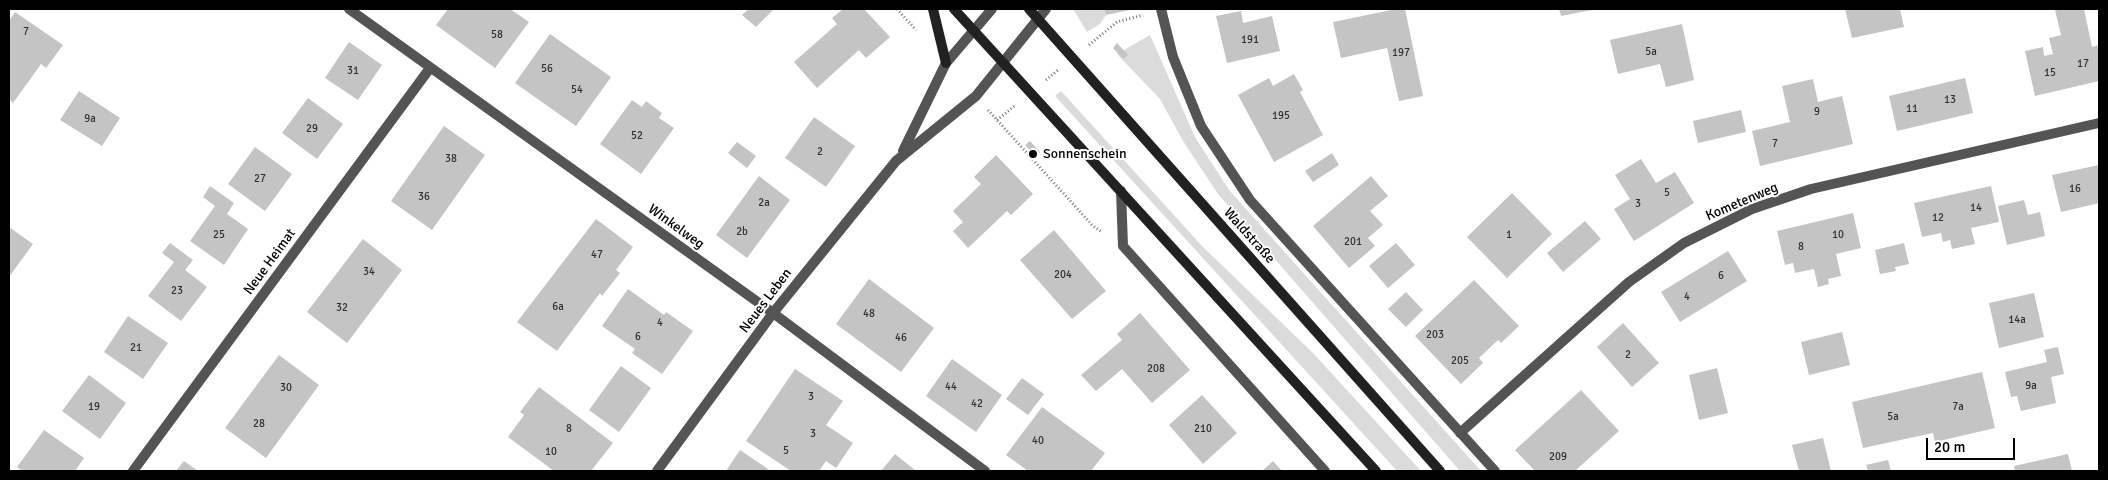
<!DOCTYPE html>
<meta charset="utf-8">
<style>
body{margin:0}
#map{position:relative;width:2108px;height:480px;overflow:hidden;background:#fff;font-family:Signika,sans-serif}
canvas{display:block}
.frame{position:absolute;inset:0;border:10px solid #000;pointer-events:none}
.scale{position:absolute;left:1926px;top:438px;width:89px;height:22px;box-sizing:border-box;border:2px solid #000;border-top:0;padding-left:6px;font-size:15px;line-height:18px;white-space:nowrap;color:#000;-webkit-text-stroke:4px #fff;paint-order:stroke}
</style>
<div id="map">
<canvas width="2108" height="480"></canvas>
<div class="frame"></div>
<div class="scale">20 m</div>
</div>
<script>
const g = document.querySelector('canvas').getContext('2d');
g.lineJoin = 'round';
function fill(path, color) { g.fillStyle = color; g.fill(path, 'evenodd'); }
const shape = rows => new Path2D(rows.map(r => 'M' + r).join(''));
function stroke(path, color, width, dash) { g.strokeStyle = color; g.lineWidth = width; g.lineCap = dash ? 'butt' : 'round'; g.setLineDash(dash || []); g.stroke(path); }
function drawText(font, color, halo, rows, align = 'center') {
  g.font = font + ' Signika,sans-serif'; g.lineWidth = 4; g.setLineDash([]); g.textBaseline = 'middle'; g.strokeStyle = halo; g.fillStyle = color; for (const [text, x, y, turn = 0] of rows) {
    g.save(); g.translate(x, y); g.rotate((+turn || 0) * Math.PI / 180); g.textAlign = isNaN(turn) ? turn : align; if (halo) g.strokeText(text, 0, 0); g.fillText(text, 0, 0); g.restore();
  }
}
fill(shape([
 [1073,9,1104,9,1106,15,1100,24,1087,32],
 [1150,35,1195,137,1229,190,1481,471,1460,471,1218,194,1183,141,1160,99,1117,54],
 [1061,91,1203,247,1313,353,1421,471,1397,471,1055,96]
]), '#dbdbdb');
fill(shape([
 [448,9,510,9,529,22,495,68,436,25],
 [749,9,774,9,756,27,742,15],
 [843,9,864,9,890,37,866,58,859,50,817,88,794,62,837,24,832,18],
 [1104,9,1130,9,1130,10,1106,15],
 [1396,9,1405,9,1423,96,1399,101,1387,48,1341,58,1333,22],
 [1559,9,1592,9,1592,10,1561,16],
 [1845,9,1900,9,1904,27,1852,38],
 [2060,9,2084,9,2092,47,2099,45,2099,81,2035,96,2025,51,2043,47,2044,56,2053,54,2049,38,2061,35,2055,10],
 [1241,11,1243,23,1272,16,1280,51,1227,63,1216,16],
 [15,12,63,45,46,68,41,64,13,103,9,99,9,21],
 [1682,24,1694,80,1666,87,1660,64,1618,74,1610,40],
 [550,34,611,77,576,126,515,83],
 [349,42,382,65,358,100,325,78],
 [1117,43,1128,55,1123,59,1113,48],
 [1294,74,1303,90,1300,92,1323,135,1274,162,1238,95,1269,78,1273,86],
 [1965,78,1973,113,1897,131,1889,96],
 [1813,79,1818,102,1842,96,1853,144,1760,166,1752,131,1790,122,1782,86],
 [79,91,120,118,102,146,60,120],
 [308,98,343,124,317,159,282,133],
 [632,100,642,107,646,101,662,113,659,118,674,128,641,174,600,144],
 [1741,110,1746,132,1698,143,1693,121],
 [814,117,855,146,826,187,785,158],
 [444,126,485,155,432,230,391,201],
 [1030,141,1040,152,1036,157,1025,145],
 [737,142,756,156,747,168,728,153],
 [255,147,292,174,265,211,228,184],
 [1332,153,1339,165,1313,182,1305,171],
 [996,155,1033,194,1011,215,1007,211,968,248,953,231,963,222,953,211,981,184,974,177],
 [1641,159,1656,183,1675,172,1694,203,1634,241,1614,209,1630,199,1615,175],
 [2099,165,2099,203,2061,212,2052,175],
 [759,176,790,200,747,258,716,235],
 [1371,176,1388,196,1370,211,1383,225,1368,238,1375,246,1349,268,1313,226],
 [210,186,234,203,227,214,248,229,224,265,190,241,215,206,203,197],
 [1991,186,1999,222,1971,228,1975,244,1952,249,1950,240,1943,242,1941,233,1922,237,1914,203],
 [1512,193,1552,234,1507,278,1467,237],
 [2024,200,2028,215,2040,212,2045,236,2007,245,1998,206],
 [1853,213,1861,248,1836,254,1841,276,1828,279,1829,284,1818,287,1814,269,1795,273,1793,263,1785,265,1777,231],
 [596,219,633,247,616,270,620,273,602,296,600,293,557,351,517,322],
 [1585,221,1601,239,1563,272,1547,253],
 [9,227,33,244,9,277],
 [1054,230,1106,291,1072,319,1020,260],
 [363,239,402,270,347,343,307,312],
 [170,243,193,260,185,270,207,287,181,321,148,296,174,262,162,253],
 [1396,243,1415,265,1388,288,1369,266],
 [1904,243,1909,264,1895,267,1896,271,1880,274,1875,250],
 [1728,251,1747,281,1680,322,1661,292],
 [869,279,934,328,901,372,836,324],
 [1474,280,1519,326,1501,343,1498,340,1479,358,1483,363,1461,384,1415,336],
 [628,289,664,315,666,312,693,331,662,374,632,353,635,349,602,326],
 [1406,292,1423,310,1406,327,1388,309],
 [2034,293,2044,337,1999,348,1989,303],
 [1140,313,1190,370,1152,403,1122,369,1096,391,1081,375,1122,340,1117,334],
 [128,316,168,343,143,379,104,352],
 [1623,323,1659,363,1632,387,1597,347],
 [1842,332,1850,365,1809,375,1801,342],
 [2058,347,2064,374,2051,377,2056,403,2021,411,2017,396,2011,397,2005,372,2047,362,2044,350],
 [279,355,319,385,266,458,225,428],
 [952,359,1002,395,976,432,926,396],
 [621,366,651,388,619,432,589,410],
 [1717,368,1728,413,1699,420,1689,375],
 [795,369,843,401,826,425,853,443,836,468,826,461,819,471,791,471,746,441],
 [1982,372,1995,428,1935,442,1933,433,1863,448,1852,402],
 [89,375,126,403,100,439,62,411],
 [1022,378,1044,394,1028,415,1006,399],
 [539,387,613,443,591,471,554,471,508,437,524,415,520,412],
 [1581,390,1619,431,1575,471,1535,471,1515,450],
 [1202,395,1237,433,1203,464,1169,425],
 [1042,407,1105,453,1091,471,1028,471,1006,455],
 [44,430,84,458,75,471,23,471,17,467],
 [1823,438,1831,471,1799,471,1792,445],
 [740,450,768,469,766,471,726,471],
 [895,454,916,471,881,471],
 [2068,454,2072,471,2015,471,2014,466],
 [1888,460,1891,471,1868,471,1866,465],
 [184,461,198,471,176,471],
 [1273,461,1282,471,1262,471]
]), '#c4c4c4');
stroke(shape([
 [897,9,916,30],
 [1089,45,1117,22,1143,15],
 [1046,80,1058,70],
 [988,110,1092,225,1102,232],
 [997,120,1016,105]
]), '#767676', 3, [1, 2.5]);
stroke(shape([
 [349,9,773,313,985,471],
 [1161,9,1173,57,1201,126,1250,200,1495,471],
 [903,151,946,63,992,9],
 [1121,191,1123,246,1325,471],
 [1460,433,1629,282,1684,243,1752,209,1811,189,2099,123],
 [133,471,430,68],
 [657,471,773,313,896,161,976,96,1046,9]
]), '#545454', 10);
stroke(shape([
 [933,9,946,63],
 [954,9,1376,471],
 [1029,9,1440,471]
]), '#212121', 10);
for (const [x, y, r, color] of [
 [1033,154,5,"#000"]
]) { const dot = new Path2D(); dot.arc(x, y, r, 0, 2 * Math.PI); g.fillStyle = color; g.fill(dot); stroke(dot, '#fff', 2); }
drawText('11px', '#313131', null, [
 ["7",26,32],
 ["58",497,35],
 ["191",1250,40],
 ["5a",1651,52],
 ["197",1401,53],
 ["17",2083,64],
 ["56",547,69],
 ["31",353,71],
 ["15",2050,73],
 ["54",577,90],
 ["13",1950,100],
 ["11",1912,109],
 ["9",1817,112],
 ["195",1281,116],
 ["9a",90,119],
 ["29",312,129],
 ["52",637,136],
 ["7",1775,144],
 ["2",820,152],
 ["38",451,159],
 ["27",260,179],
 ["16",2075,189],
 ["5",1667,193],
 ["36",424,197],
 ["2a",764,203],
 ["3",1638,204],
 ["14",1976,208],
 ["12",1938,218],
 ["2b",742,232],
 ["25",219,235],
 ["1",1509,235],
 ["10",1838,235],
 ["201",1353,242],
 ["8",1801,247],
 ["47",597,255],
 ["34",369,272],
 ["204",1063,275],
 ["6",1721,276],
 ["23",177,291],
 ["4",1687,297],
 ["6a",558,307],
 ["32",342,308],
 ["48",869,314],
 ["14a",2017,320],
 ["4",660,323],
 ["203",1435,335],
 ["6",638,337],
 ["46",901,338],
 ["21",136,348],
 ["2",1628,355],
 ["205",1460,361],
 ["208",1156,369],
 ["9a",2031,386],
 ["44",951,387],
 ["30",286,388],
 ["3",811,397],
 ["42",977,404],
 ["19",94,407],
 ["7a",1958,407],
 ["5a",1893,417],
 ["28",259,424],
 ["8",569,429],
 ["210",1203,429],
 ["3",813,434],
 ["40",1038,441],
 ["5",786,451],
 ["10",551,452],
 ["209",1558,457]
]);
drawText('14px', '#000', '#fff', [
 ["Sonnenschein",1043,154]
], 'left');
drawText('14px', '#000', '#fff', [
 ["Kometenweg",1742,202,-23],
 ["Winkelweg",676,227,36],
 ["Waldstraße",1249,236,48],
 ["Neue Heimat",270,262,-54],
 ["Neues Leben",766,301,-53]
]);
</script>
